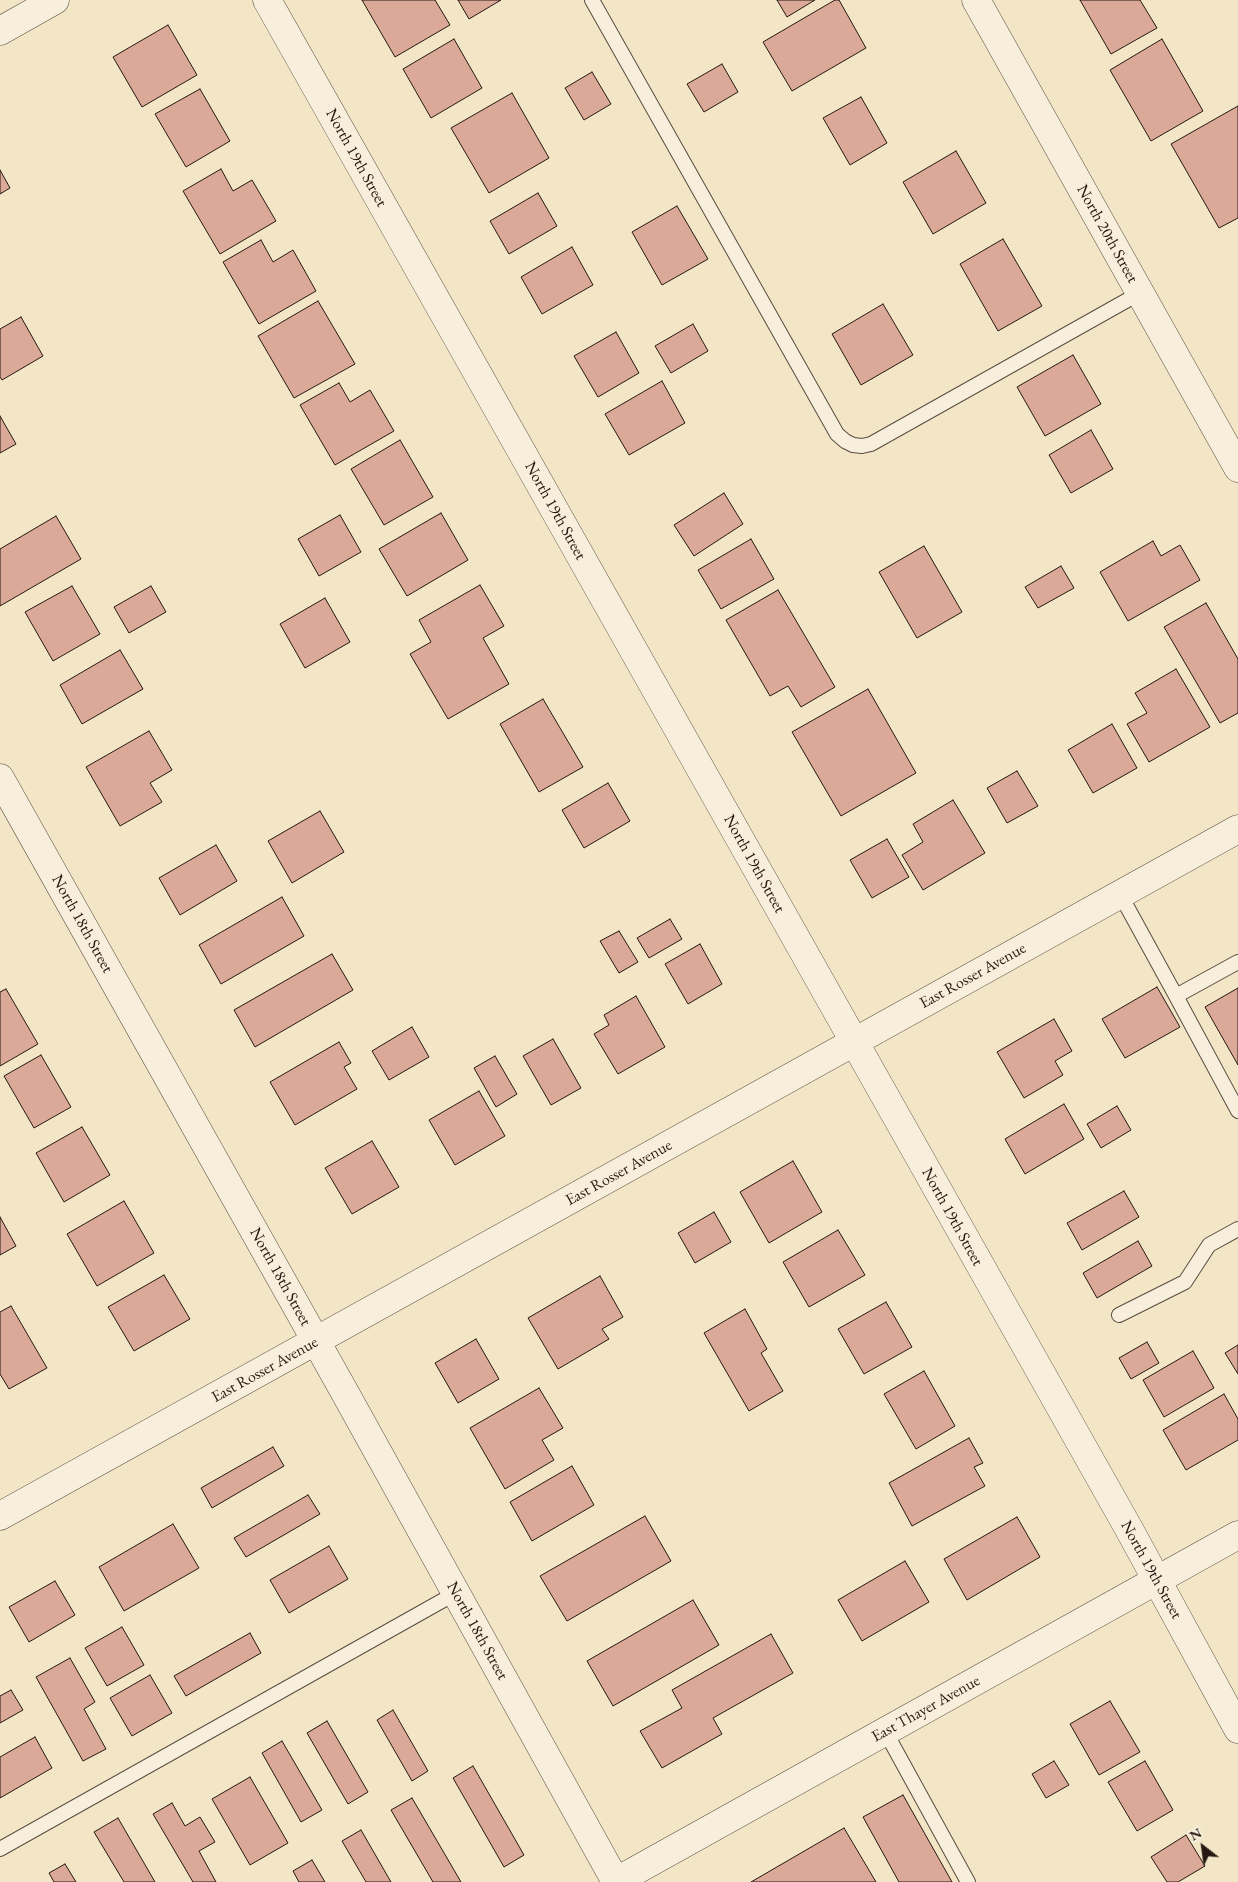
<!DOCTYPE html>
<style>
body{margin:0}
#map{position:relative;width:1238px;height:1882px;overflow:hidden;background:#f3e6c7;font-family:"EB Garamond",serif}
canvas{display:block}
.north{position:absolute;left:1178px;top:1822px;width:50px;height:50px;-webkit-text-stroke:4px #f7efdb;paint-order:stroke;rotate:330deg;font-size:14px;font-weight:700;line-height:20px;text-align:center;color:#261812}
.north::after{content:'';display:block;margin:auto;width:18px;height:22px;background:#261812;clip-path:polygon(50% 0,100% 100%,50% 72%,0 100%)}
</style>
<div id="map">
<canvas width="1238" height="1882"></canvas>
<div class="north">N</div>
</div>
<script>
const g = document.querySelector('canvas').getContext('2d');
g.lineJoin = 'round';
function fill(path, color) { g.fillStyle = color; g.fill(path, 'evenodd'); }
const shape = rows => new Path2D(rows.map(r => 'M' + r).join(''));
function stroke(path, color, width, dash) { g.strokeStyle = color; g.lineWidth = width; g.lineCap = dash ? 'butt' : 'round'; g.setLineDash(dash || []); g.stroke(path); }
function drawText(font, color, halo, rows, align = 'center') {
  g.font = font + ' "EB Garamond",serif'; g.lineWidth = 4.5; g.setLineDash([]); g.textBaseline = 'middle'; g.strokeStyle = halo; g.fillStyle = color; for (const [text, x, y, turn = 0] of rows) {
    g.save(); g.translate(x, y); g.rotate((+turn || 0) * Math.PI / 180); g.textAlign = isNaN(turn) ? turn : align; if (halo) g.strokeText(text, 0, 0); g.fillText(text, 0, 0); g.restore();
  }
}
const building = shape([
 [362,0,435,0,450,25,395,57,362,0],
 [458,0,501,0,469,19,458,0],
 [777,0,815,0,787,17,777,0],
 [835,0,839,0,866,48,792,91,763,42,835,0],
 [1080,0,1140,0,1157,28,1111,54,1080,0],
 [168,25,197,75,142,107,113,57,168,25],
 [454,39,482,88,431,118,403,69,454,39],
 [1162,39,1203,111,1151,141,1110,70,1162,39],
 [722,64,738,92,704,112,687,84,722,64],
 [592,72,611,104,584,120,565,88,592,72],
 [200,89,230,141,186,167,155,114,200,89],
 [512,93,549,158,489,193,451,128,512,93],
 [861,97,887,143,850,165,823,118,861,97],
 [1238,106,1238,218,1219,228,1171,144,1238,106],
 [956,151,986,203,933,234,903,182,956,151],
 [221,169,233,191,252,180,276,221,220,254,183,191,221,169],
 [0,170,10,188,0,194,0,170],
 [538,193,557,226,509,254,490,221,538,193],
 [677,206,708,259,662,285,632,232,677,206],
 [1003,239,1042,306,998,331,960,264,1003,239],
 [261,240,273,262,293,250,316,291,259,324,223,262,261,240],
 [572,247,593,285,542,314,521,277,572,247],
 [318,301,355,364,294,398,258,336,318,301],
 [883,304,913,355,861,385,832,334,883,304],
 [21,317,43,356,2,380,0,377,0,329,21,317],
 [693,324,708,351,671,373,655,346,693,324],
 [616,332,639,373,598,397,574,356,616,332],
 [1073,355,1101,404,1045,436,1017,387,1073,355],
 [662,381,685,423,629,455,605,414,662,381],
 [339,383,350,402,370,390,394,431,335,465,300,405,339,383],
 [0,416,16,444,0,453,0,416],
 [1091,430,1113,469,1071,493,1049,455,1091,430],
 [400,440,433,497,384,525,351,469,400,440],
 [724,493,743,524,694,556,674,525,724,493],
 [441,513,468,560,407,596,379,549,441,513],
 [340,515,361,552,319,576,298,539,340,515],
 [56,516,81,559,0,606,0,549,56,516],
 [751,539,774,579,721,609,698,570,751,539],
 [1153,541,1161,556,1180,545,1200,580,1128,621,1100,572,1153,541],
 [924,546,962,612,917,638,879,572,924,546],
 [1061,566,1074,588,1038,608,1025,587,1061,566],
 [480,585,504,626,483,638,509,684,448,719,410,654,431,642,419,620,480,585],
 [72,586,100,634,53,661,25,612,72,586],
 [151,586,166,612,129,633,114,607,151,586],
 [778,590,835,687,801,707,788,686,770,696,726,620,778,590],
 [325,598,350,642,305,668,280,624,325,598],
 [1206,603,1238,659,1238,713,1220,723,1164,627,1206,603],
 [120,650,143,689,82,724,60,685,120,650],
 [1176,669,1210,727,1149,762,1127,724,1147,713,1135,693,1176,669],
 [868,689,916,773,841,816,792,732,868,689],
 [543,699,583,767,539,792,500,724,543,699],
 [1112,724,1137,768,1093,793,1068,750,1112,724],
 [149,731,172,770,150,783,162,802,120,826,86,767,149,731],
 [1017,771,1038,806,1007,823,987,788,1017,771],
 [608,783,630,821,584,848,562,810,608,783],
 [953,800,985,853,923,890,902,855,923,842,913,824,953,800],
 [320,811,344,852,292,883,268,841,320,811],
 [887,839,909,877,872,898,850,860,887,839],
 [216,845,237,881,180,915,159,878,216,845],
 [282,897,304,936,221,984,199,945,282,897],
 [670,919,682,939,649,958,637,938,670,919],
 [619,931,638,962,619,973,600,941,619,931],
 [700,944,722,984,688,1004,665,964,700,944],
 [332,954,353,990,255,1047,234,1010,332,954],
 [1157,987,1180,1027,1125,1058,1102,1019,1157,987],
 [1238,988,1238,1065,1205,1007,1238,988],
 [6,989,38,1044,0,1066,0,992,6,989],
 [636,996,665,1047,618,1074,594,1034,609,1025,604,1015,636,996],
 [1054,1019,1072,1051,1055,1061,1063,1075,1024,1098,997,1052,1054,1019],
 [412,1027,429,1057,389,1080,372,1051,412,1027],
 [553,1039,581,1088,551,1105,523,1056,553,1039],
 [339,1042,351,1063,344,1067,357,1089,295,1125,270,1082,339,1042],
 [41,1055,71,1107,34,1128,4,1076,41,1055],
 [495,1056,517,1094,496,1107,474,1068,495,1056],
 [479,1091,505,1136,455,1165,429,1120,479,1091],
 [1064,1104,1084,1139,1025,1174,1005,1139,1064,1104],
 [1117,1106,1131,1130,1101,1148,1087,1124,1117,1106],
 [82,1127,110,1175,64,1202,36,1153,82,1127],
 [372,1141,399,1187,352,1214,325,1168,372,1141],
 [793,1161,822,1212,769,1243,740,1192,793,1161],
 [1124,1191,1139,1217,1082,1250,1067,1223,1124,1191],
 [124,1201,154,1253,97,1286,67,1234,124,1201],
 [714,1212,731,1242,695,1263,678,1233,714,1212],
 [0,1217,16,1246,0,1255,0,1217],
 [838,1230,865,1275,809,1307,783,1262,838,1230],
 [1138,1241,1152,1266,1097,1298,1083,1273,1138,1241],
 [164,1275,190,1319,134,1351,108,1307,164,1275],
 [600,1276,623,1317,602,1329,609,1339,558,1369,528,1318,600,1276],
 [886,1302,912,1347,864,1374,838,1329,886,1302],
 [11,1306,47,1368,9,1389,0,1374,0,1312,11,1306],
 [745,1309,767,1349,761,1353,783,1391,749,1411,704,1333,745,1309],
 [476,1339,499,1379,458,1403,435,1363,476,1339],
 [1147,1342,1159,1363,1131,1379,1119,1358,1147,1342],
 [1238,1345,1238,1374,1225,1353,1238,1345],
 [1193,1351,1214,1388,1164,1417,1143,1380,1193,1351],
 [924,1371,955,1426,916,1449,884,1394,924,1371],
 [539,1388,563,1428,542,1440,554,1460,505,1489,470,1428,539,1388],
 [1224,1394,1238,1419,1238,1440,1186,1470,1163,1430,1224,1394],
 [969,1438,983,1463,974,1467,985,1486,912,1526,889,1483,969,1438],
 [273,1447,284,1466,212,1508,201,1488,273,1447],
 [572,1466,594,1505,532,1541,510,1502,572,1466],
 [308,1495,320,1514,246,1557,234,1538,308,1495],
 [645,1516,671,1561,567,1621,540,1576,645,1516],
 [1017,1517,1040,1557,967,1600,944,1559,1017,1517],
 [173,1524,199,1568,124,1611,99,1567,173,1524],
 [329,1546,348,1579,289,1613,270,1580,329,1546],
 [905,1561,929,1602,862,1641,838,1600,905,1561],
 [55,1581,75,1615,29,1642,9,1607,55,1581],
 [693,1600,719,1645,613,1706,587,1661,693,1600],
 [122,1627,144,1665,107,1686,85,1648,122,1627],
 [250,1633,261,1653,186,1696,174,1676,250,1633],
 [771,1634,793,1673,713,1718,722,1734,662,1768,640,1731,682,1708,672,1690,771,1634],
 [70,1658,95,1702,84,1709,106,1749,83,1761,36,1677,70,1658],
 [150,1675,172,1713,132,1736,110,1698,150,1675],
 [11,1690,23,1710,0,1723,0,1696,11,1690],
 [1110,1701,1140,1752,1099,1775,1070,1724,1110,1701],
 [393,1710,428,1771,412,1781,377,1720,393,1710],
 [327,1721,368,1792,348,1804,307,1733,327,1721],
 [35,1737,52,1768,0,1798,0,1757,35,1737],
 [282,1741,322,1810,301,1822,262,1753,282,1741],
 [1054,1761,1069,1785,1046,1798,1032,1774,1054,1761],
 [1145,1761,1173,1810,1137,1831,1108,1782,1145,1761],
 [473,1766,524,1855,504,1867,453,1778,473,1766],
 [250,1777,288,1843,250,1865,212,1799,250,1777],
 [903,1795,952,1882,899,1882,863,1817,903,1795],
 [412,1798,461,1882,433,1882,391,1810,412,1798],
 [172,1803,185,1826,200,1817,215,1842,199,1851,216,1882,193,1882,153,1814,172,1803],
 [118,1818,155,1882,124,1882,94,1832,118,1818],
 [844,1828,876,1882,751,1882,844,1828],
 [361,1830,391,1882,366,1882,342,1841,361,1830],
 [1186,1835,1205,1866,1178,1882,1167,1882,1151,1857,1186,1835],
 [312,1860,325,1882,299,1882,293,1871,312,1860],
 [65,1864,76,1882,54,1882,49,1873,65,1864]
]);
fill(building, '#dba997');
stroke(building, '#261812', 1);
const service = shape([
 [592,0,837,434,845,441,853,445,862,446,871,444,1140,293],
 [1120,894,1176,996],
 [1238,962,1176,996,1238,1111],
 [1119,1315,1185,1282,1209,1245,1238,1229],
 [885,1731,968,1882],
 [0,1849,456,1593]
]);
const minor = shape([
 [267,0,1129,1529,1238,1729],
 [976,0,1238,468],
 [0,31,55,0],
 [0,778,344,1391,616,1882],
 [615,1882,1238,1535]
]);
const tertiary = shape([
 [0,1516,1238,829]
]);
stroke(service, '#594c3f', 16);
stroke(minor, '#594c3f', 29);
stroke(tertiary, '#594c3f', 29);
stroke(service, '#f7efdb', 14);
stroke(minor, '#f7efdb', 28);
stroke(tertiary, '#f7efdb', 28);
drawText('16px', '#261812', '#f7efdb', [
 ["North 19th Street",356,158,61],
 ["North 20th Street",1107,234,61],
 ["North 19th Street",555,511,61],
 ["North 19th Street",754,864,61],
 ["North 18th Street",82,924,61],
 ["East Rosser Avenue",973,976,-29],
 ["East Rosser Avenue",619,1173,-29],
 ["North 19th Street",952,1217,61],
 ["North 18th Street",280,1277,61],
 ["East Rosser Avenue",265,1370,-29],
 ["North 19th Street",1151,1570,61],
 ["North 18th Street",477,1631,61],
 ["East Thayer Avenue",926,1709,-29]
]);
</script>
